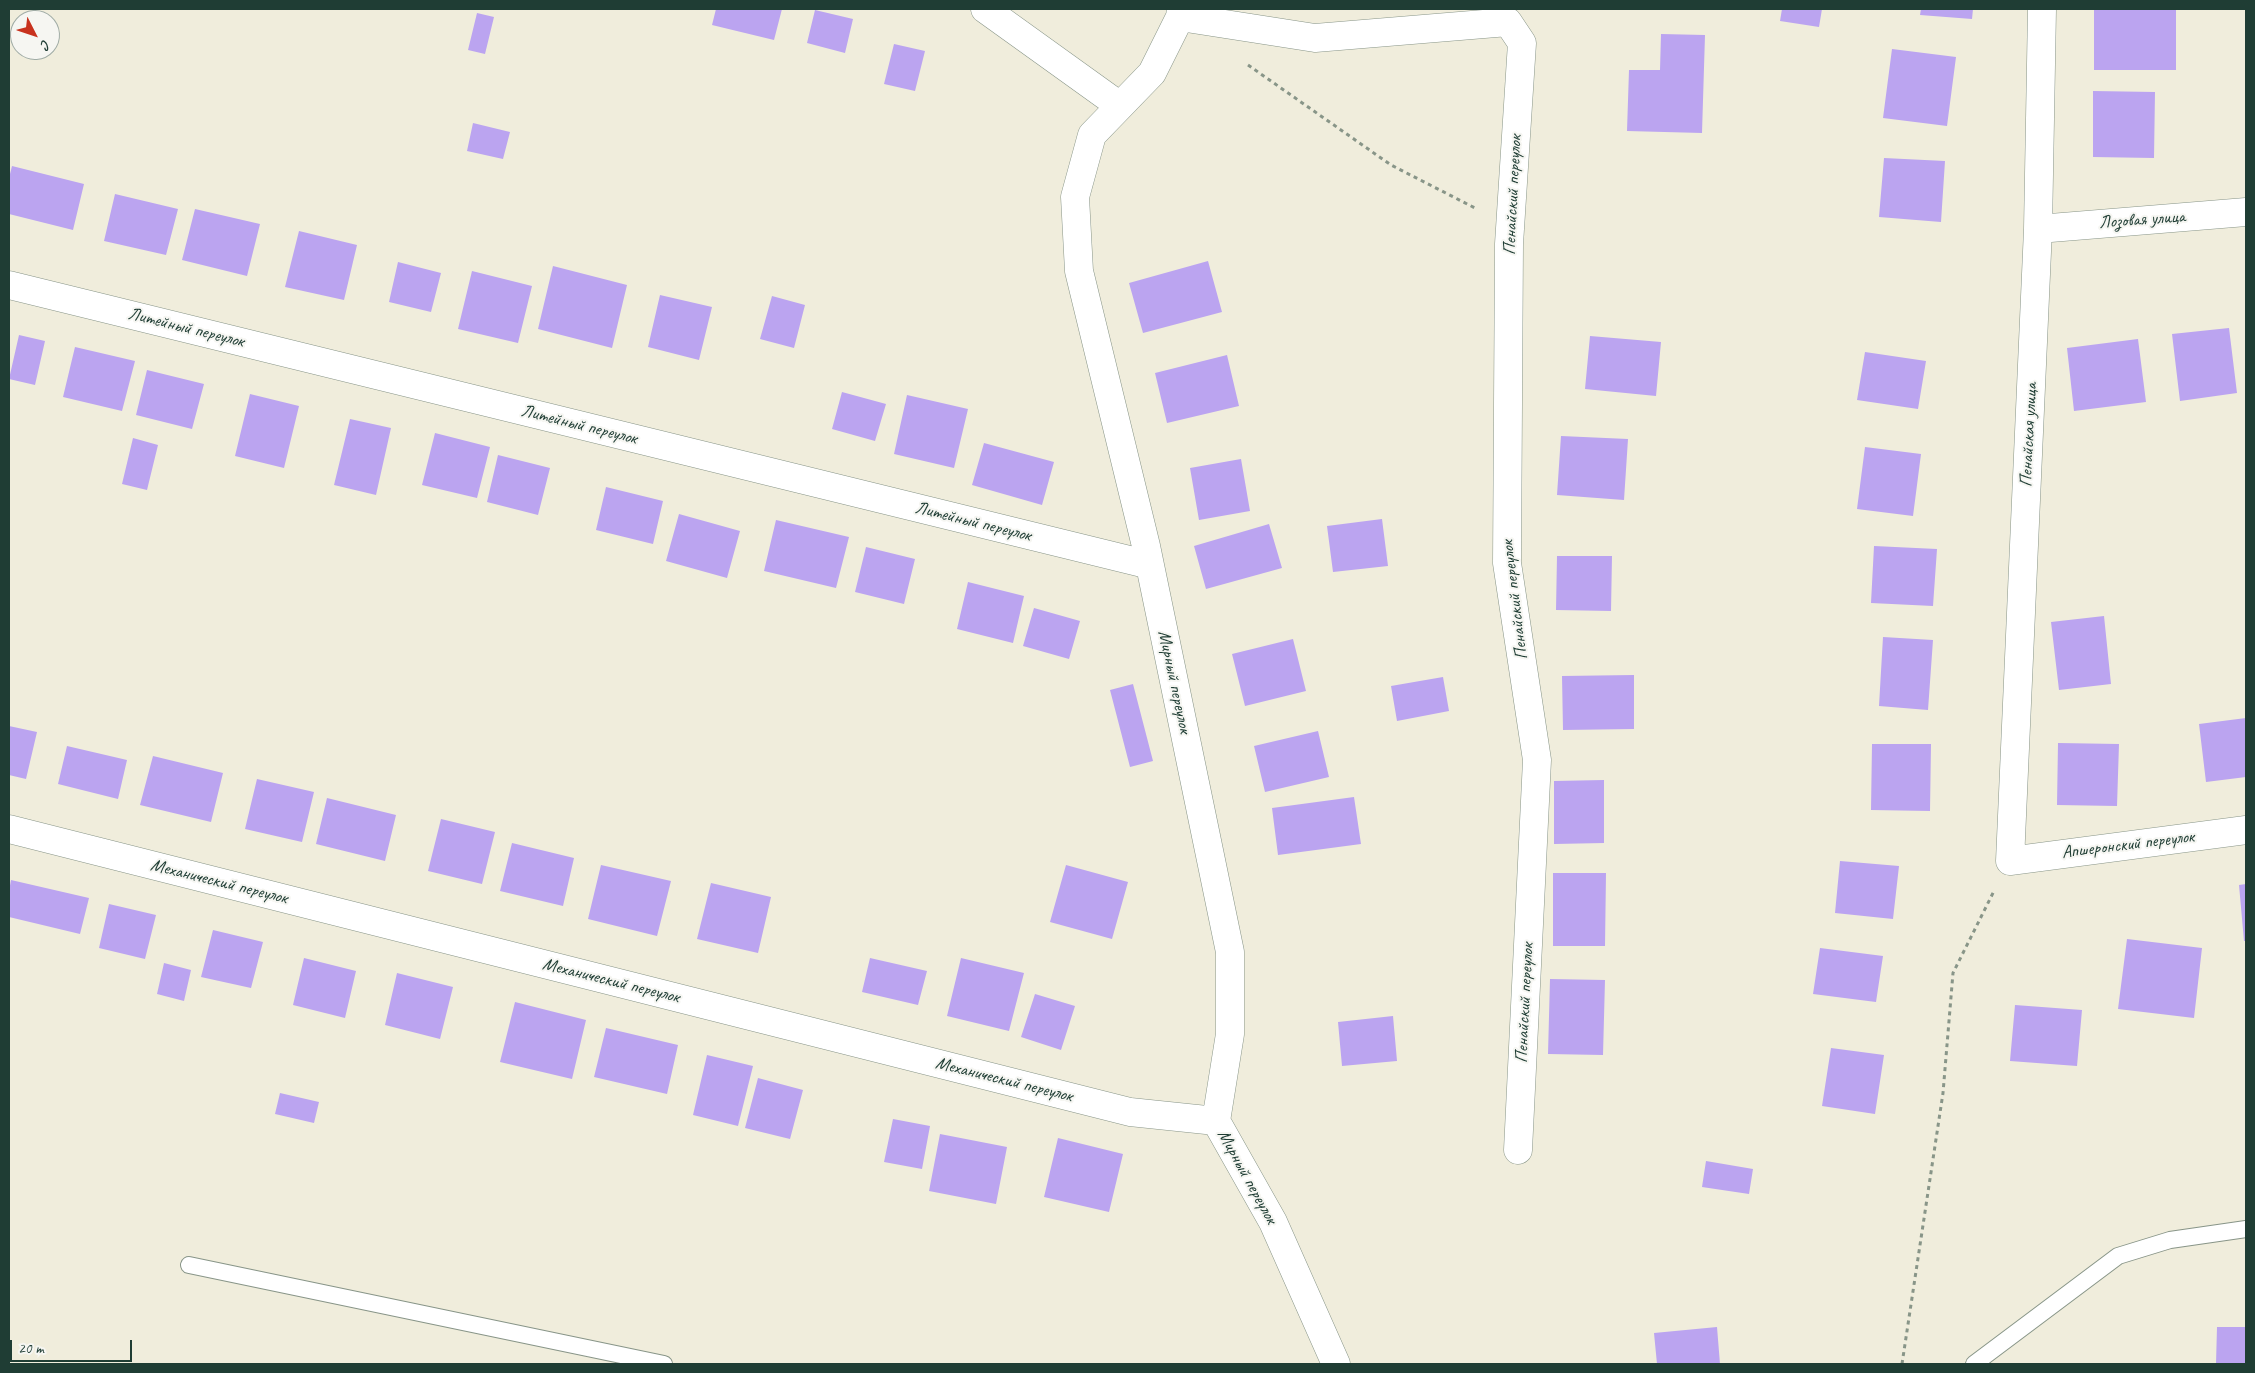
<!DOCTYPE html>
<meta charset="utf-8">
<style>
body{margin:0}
#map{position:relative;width:2255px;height:1373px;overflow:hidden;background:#f0eddc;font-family:Caveat,sans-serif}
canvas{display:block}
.frame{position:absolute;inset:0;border:10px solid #1f3d34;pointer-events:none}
.north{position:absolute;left:10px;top:10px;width:50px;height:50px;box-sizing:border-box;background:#f6f6f2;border:1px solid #a0aca6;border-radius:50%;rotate:131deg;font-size:14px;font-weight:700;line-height:20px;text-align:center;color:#1f3d34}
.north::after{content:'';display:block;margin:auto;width:18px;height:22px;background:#c8321e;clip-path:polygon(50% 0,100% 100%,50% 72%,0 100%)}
.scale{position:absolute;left:10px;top:1340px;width:122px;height:22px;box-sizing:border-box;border:2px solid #1f3d34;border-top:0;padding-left:6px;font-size:15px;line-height:18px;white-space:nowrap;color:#1f3d34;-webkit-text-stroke:4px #f6f6f2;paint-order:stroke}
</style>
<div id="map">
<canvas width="2255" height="1373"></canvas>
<div class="frame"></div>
<div class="north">С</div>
<div class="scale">20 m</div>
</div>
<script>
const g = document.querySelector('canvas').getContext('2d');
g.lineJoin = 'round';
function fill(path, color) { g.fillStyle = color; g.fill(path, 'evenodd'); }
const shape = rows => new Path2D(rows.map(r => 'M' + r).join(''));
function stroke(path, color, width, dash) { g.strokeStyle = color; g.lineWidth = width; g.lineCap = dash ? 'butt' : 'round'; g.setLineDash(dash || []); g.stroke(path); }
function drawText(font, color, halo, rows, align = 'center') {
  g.font = font + ' Caveat,sans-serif'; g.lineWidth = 4; g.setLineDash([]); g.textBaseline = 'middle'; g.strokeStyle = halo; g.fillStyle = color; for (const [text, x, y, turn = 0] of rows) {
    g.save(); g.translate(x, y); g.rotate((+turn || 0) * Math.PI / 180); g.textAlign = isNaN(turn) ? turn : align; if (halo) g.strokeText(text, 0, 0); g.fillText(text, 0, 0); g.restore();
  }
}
fill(shape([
 [716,9,782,9,774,40,712,25],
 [1782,9,1822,9,1819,27,1780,21],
 [1921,9,1973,9,1972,19,1920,15],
 [2094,9,2176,9,2176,70,2094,70],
 [815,10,853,19,845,53,807,43],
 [477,13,494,17,485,54,468,50],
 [1661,34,1705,35,1702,133,1627,131,1629,70,1660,70],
 [894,44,925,51,915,91,884,84],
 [1892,49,1956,57,1947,126,1883,118],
 [2093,91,2155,92,2154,158,2093,157],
 [473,123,510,132,503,159,467,151],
 [1884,158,1945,161,1941,222,1879,217],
 [12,166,84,184,73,230,9,214,9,178],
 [115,194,178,209,166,255,104,241],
 [195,209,260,224,247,276,182,260],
 [299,231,357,245,344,300,285,287],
 [1208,261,1222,312,1143,333,1129,283],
 [398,262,441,273,431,312,389,302],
 [553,266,627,285,612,348,538,329],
 [472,271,532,286,518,343,458,329],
 [660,295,712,307,699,360,648,347],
 [772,296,805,305,794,348,760,339],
 [2229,328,2237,393,2180,401,2172,334],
 [19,335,45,341,35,385,9,379],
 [1590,336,1661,342,1656,396,1585,389],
 [2138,339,2146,402,2074,411,2067,348],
 [75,347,135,361,122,411,63,397],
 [1865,352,1926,361,1918,409,1857,400],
 [1227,355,1239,406,1167,423,1155,373],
 [147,370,204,384,192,429,136,415],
 [842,392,886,404,875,441,832,429],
 [250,394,299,406,284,468,235,456],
 [907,395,968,409,954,468,894,454],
 [350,419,391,428,376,495,334,485],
 [435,433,490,447,477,498,422,485],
 [1561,436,1628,439,1624,500,1557,495],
 [133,438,158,445,147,490,122,484],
 [984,443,1054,462,1042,505,972,485],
 [1865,447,1921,454,1913,516,1857,509],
 [498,455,550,468,538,515,487,502],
 [1241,459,1250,511,1199,520,1190,468],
 [606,487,663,501,653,544,596,530],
 [679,514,740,531,727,578,666,561],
 [1382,519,1388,566,1333,572,1327,526],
 [776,520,849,537,836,588,764,571],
 [1269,524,1282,568,1206,589,1194,546],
 [1874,546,1937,549,1933,606,1871,603],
 [866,547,915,559,904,604,855,592],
 [1557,556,1612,556,1611,611,1556,610],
 [968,582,1024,596,1013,643,957,629],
 [1034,608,1080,621,1069,659,1023,646],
 [2104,616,2111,684,2059,690,2051,622],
 [1883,637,1933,640,1928,710,1879,706],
 [1293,639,1306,691,1245,706,1232,654],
 [1634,675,1634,729,1563,730,1562,676],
 [1443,677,1449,711,1397,721,1391,686],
 [1133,684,1153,761,1130,767,1110,690],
 [2246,718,2246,777,2206,782,2199,724],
 [9,726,37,732,26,779,9,775],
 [1318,731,1329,777,1265,792,1254,746],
 [2058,743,2119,744,2117,806,2057,805],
 [1872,744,1931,744,1930,811,1871,810],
 [67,746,127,760,118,799,58,784],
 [153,756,223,773,211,822,140,805],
 [257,779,314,792,302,842,245,829],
 [1604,780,1604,843,1554,844,1554,781],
 [1354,797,1361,844,1278,855,1272,808],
 [327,798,396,815,385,861,316,844],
 [441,819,495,832,482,884,428,871],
 [512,843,574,858,563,906,500,891],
 [1840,861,1899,866,1893,919,1835,913],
 [601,865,671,881,657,936,588,919],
 [1066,865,1128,882,1112,939,1050,922],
 [1553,873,1606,873,1605,946,1553,946],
 [11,880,89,898,80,934,9,917,9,891],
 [711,883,771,897,758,953,697,939],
 [2246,884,2246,941,2244,941,2239,885],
 [109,904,156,915,145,959,99,948],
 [213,930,263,942,251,988,201,977],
 [2127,939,2202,948,2194,1018,2118,1009],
 [1820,948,1883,956,1876,1002,1813,994],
 [304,958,356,971,345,1018,293,1005],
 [870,958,927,971,918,1005,862,992],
 [961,958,1024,973,1009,1031,947,1016],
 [164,963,191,970,184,1001,157,994],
 [397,973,453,987,440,1039,385,1025],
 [1550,979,1605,980,1603,1055,1548,1054],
 [1035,994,1075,1006,1061,1050,1021,1037],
 [515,1002,586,1020,572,1079,500,1062],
 [2015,1005,2082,1010,2077,1066,2010,1061],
 [1393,1016,1397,1061,1342,1066,1338,1022],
 [606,1028,678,1045,667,1094,594,1077],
 [1831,1048,1884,1055,1875,1114,1822,1106],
 [707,1055,753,1066,738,1126,693,1115],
 [758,1078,803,1090,790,1139,745,1128],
 [280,1093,319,1102,314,1123,275,1114],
 [893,1119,930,1126,922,1169,884,1162],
 [940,1134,1007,1147,996,1204,929,1191],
 [1058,1138,1123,1154,1109,1212,1044,1197],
 [1706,1161,1753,1169,1749,1194,1702,1187],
 [1717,1327,1720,1364,1657,1364,1654,1333],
 [2217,1327,2246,1327,2246,1364,2216,1364]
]), '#bba4f0');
const service = shape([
 [189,1265,664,1364],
 [1974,1364,2118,1256,2170,1240,2246,1229]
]);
const minor = shape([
 [985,9,1120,106],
 [1181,9,1180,17,1152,73,1092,135,1075,197,1079,271,1146,546,1230,952,1230,1034,1216,1121,1273,1222,1336,1364],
 [2042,9,2038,229,2010,861,2246,830],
 [1180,17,1315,38,1508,22,1522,43,1509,244,1507,563,1537,760,1518,1150],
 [2038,229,2246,212],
 [9,285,1150,565],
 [9,829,1130,1112,1216,1121]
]);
stroke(service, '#889588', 18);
stroke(minor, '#889588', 29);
stroke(shape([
 [1248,65,1391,165,1475,208],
 [1902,1364,1943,1093,1953,973,1994,891]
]), '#889588', 3, [4, 4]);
stroke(service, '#fff', 16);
stroke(minor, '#fff', 28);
drawText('18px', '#1f3d34', '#f6f6f2', [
 ["Пенайский переулок",1513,195,-87],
 ["Лозовая улица",2142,220,-4],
 ["Литейный переулок",186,328,14],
 ["Литейный переулок",579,425,14],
 ["Пенайская улица",2029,435,-87],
 ["Литейный переулок",973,522,14],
 ["Пенайский переулок",1515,600,-97],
 ["Мирный переулок",1174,682,78],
 ["Апшеронский переулок",2128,845,-7],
 ["Механический переулок",219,882,14],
 ["Механический переулок",611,981,14],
 ["Пенайский переулок",1525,1003,-87],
 ["Механический переулок",1004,1080,14],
 ["Мирный переулок",1247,1177,61]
]);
</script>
